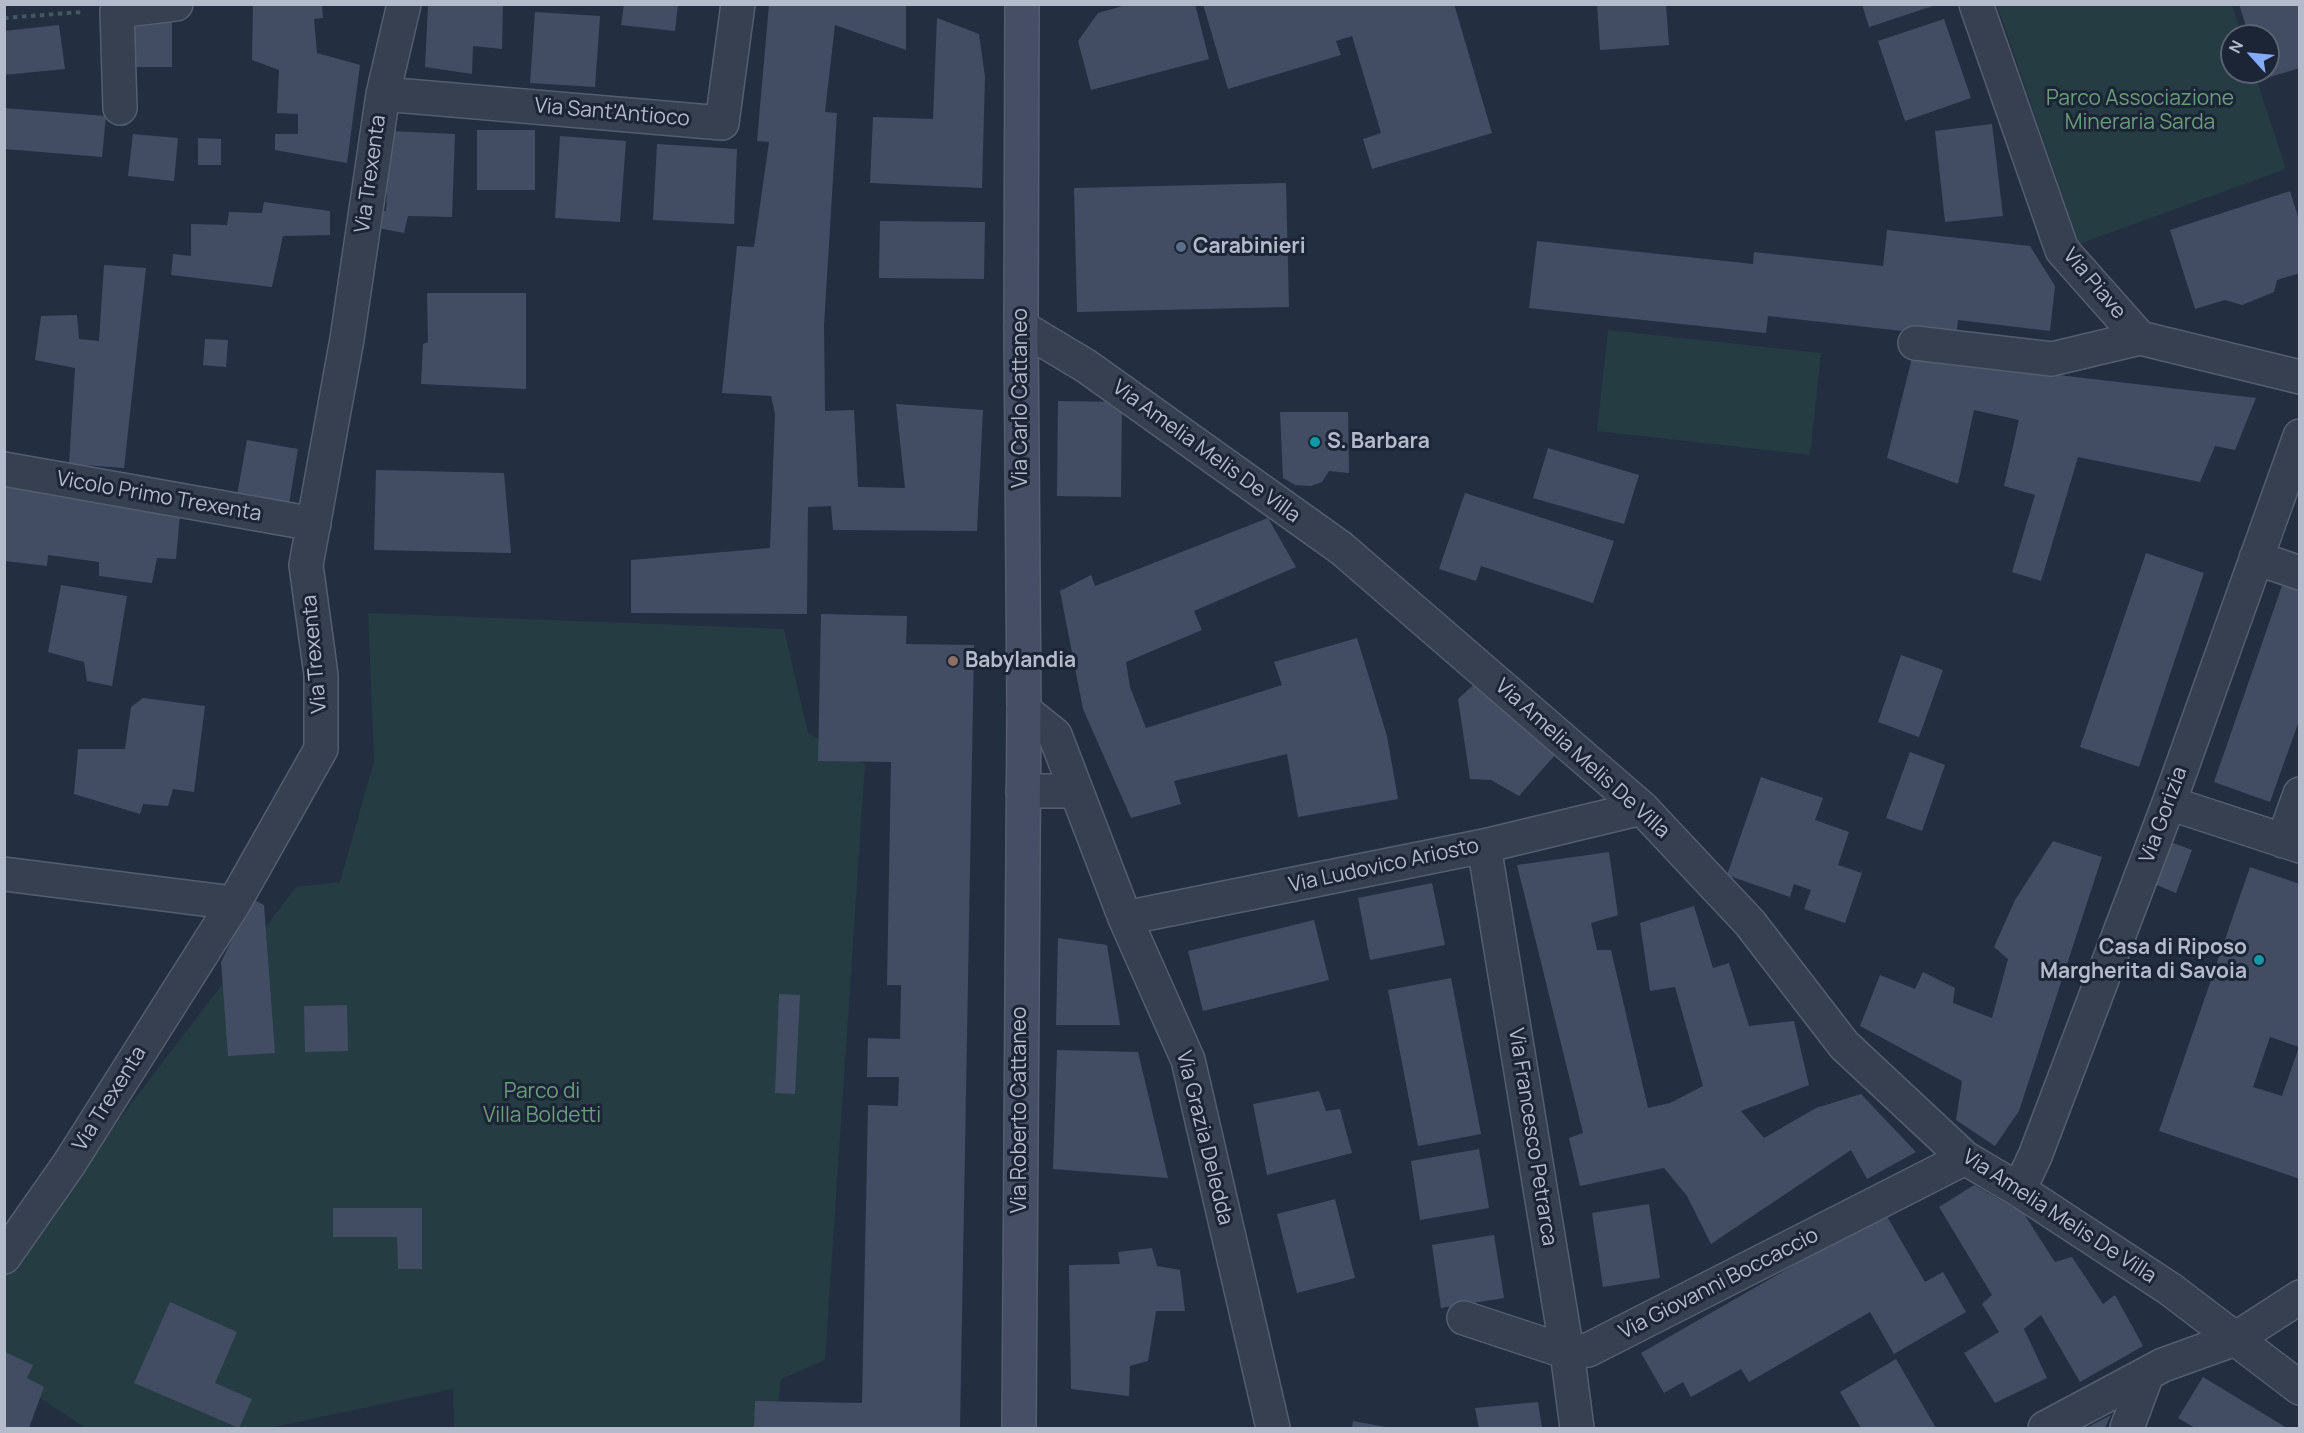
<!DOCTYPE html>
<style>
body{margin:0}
#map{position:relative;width:2304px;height:1433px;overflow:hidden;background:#232e41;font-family:Manrope,sans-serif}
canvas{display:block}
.frame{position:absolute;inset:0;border:6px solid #b4bbcb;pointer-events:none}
.north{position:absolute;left:2220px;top:24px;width:60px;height:60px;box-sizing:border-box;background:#1c2536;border:2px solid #596172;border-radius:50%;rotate:297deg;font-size:16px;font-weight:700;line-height:24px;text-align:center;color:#b4bbcb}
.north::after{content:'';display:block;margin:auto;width:21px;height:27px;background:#85abfe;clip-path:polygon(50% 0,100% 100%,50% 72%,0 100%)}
</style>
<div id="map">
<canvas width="2304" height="1433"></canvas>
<div class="frame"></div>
<div class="north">N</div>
</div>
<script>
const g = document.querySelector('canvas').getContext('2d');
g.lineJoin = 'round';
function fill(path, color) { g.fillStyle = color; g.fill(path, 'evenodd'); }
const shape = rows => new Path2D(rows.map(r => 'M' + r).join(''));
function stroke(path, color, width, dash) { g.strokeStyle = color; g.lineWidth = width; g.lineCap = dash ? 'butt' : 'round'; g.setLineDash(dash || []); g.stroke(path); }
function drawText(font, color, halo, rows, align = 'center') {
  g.font = font + ' Manrope,sans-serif'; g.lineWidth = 6; g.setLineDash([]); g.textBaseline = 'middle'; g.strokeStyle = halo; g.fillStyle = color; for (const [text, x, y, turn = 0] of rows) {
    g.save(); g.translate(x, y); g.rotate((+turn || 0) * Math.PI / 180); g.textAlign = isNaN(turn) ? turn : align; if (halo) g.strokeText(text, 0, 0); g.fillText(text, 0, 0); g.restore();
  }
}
fill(shape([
 [1997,5,2232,5,2242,36,2232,36,2232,72,2254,72,2286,169,2079,244],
 [1608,330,1821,353,1810,455,1597,431],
 [368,613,784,629,808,733,865,764,825,1360,781,1379,775,1428,454,1428,453,1389,269,1428,86,1428,5,1375,4,1271,296,887,340,882,374,761]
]), '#253c42');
fill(shape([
 [253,4,322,4,323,18,314,19,317,53,360,65,347,163,275,150,275,134,298,134,298,114,277,113,279,70,252,60],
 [624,4,678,4,675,31,621,25],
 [769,4,906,4,906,50,835,25,825,112,837,113,824,325,825,411,854,410,858,487,905,488,896,404,983,410,977,531,833,530,831,506,808,507,807,614,631,613,631,560,770,548,775,414,771,396,722,393,737,246,754,247,769,142,757,141],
 [1130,4,1195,4,1209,59,1091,90,1078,41,1098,13],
 [1203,4,1454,4,1492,133,1372,169,1363,139,1381,133,1352,36,1336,41,1341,55,1228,89],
 [1597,4,1666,4,1669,45,1600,50],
 [1862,4,1936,4,1936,5,1869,27],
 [2239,4,2300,4,2300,68,2263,79,2260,72,2268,72,2268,36,2249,36],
 [428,5,503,5,502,49,473,46,472,74,425,67],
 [132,12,172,12,172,67,131,67],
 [535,12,600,16,595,87,530,83],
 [937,18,979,34,985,77,982,188,870,183,873,117,933,119],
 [1944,19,1971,98,1905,121,1878,41],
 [59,25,65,69,4,75,4,31],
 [4,108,106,116,102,157,4,149],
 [1992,124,2003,216,1945,222,1935,131],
 [477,130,535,130,535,190,477,190],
 [390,131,455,134,452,217,408,216,404,233,378,228,376,212,386,211],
 [133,134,178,138,174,181,128,176],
 [560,136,626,141,620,222,555,218],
 [198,138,221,139,221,165,198,165],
 [657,144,737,149,734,224,653,220],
 [1286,183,1289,307,1077,312,1074,188],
 [2290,191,2300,223,2300,273,2277,280,2274,292,2242,305,2225,300,2195,309,2170,230],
 [264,202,330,211,330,235,283,236,272,287,171,275,173,254,191,256,191,224,227,225,229,212,262,213],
 [880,221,985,222,984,279,879,278],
 [1887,230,2030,246,2055,286,2050,331,1958,320,1956,337,1768,316,1766,333,1529,308,1537,241,1753,264,1754,252,1883,266],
 [104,265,146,268,124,468,69,464,75,368,35,360,41,316,77,315,79,339,99,341],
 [427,293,526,293,526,389,421,384,423,344,428,342],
 [205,339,228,340,226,367,203,365],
 [1912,358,2256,398,2235,450,2215,446,2200,482,2078,457,2041,581,2012,572,2035,495,2004,486,2019,420,1974,410,1958,484,1887,458],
 [1058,401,1122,402,1121,497,1057,496],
 [1280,412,1348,412,1349,473,1329,471,1322,482,1311,486,1295,485,1283,478],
 [247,440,298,449,289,504,237,495],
 [1548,448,1639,475,1624,524,1533,498],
 [376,470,504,473,511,553,374,550],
 [4,478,181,503,176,559,157,558,152,583,99,576,99,562,48,555,47,566,5,561],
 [1465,493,1614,541,1593,603,1481,566,1476,581,1439,569],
 [1268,518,1296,567,1194,611,1202,630,1126,662,1130,687,1146,728,1282,685,1274,662,1357,638,1387,736,1398,799,1298,817,1287,754,1174,781,1181,804,1131,818,1083,709,1060,591,1091,575,1095,586],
 [2146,553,2204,573,2139,767,2080,747],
 [2286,574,2300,579,2300,718,2270,802,2214,782],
 [61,585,127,596,112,686,87,681,84,662,48,652],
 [821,614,907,616,906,644,974,645,960,1428,754,1428,755,1401,862,1403,868,1105,898,1106,899,1077,867,1077,868,1038,900,1039,901,985,887,985,891,762,818,761],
 [1901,655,1943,670,1919,737,1878,722],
 [1480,679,1555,755,1519,796,1491,780,1470,779,1458,699],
 [143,698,205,706,194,792,173,789,168,806,143,804,140,814,74,794,78,749,125,749,131,707],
 [1910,752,1945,765,1922,831,1886,818],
 [1761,777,1823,798,1815,820,1849,832,1838,865,1862,873,1845,923,1804,909,1811,890,1794,884,1790,897,1727,875],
 [2053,841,2102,857,2019,1111,1995,1146,1956,1120,1962,1081,1860,1026,1880,975,1915,989,1923,972,1955,988,1953,1003,1992,1018,2008,959,1994,947,2015,900],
 [2168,841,2192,850,2176,893,2152,883],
 [1609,852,1618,915,1591,923,1597,950,1611,950,1648,1108,1670,1103,1703,1086,1675,987,1650,991,1640,923,1694,906,1713,968,1729,963,1749,1026,1794,1021,1809,1085,1741,1111,1764,1138,1816,1108,1861,1094,1916,1152,1867,1179,1851,1150,1711,1244,1687,1196,1664,1168,1580,1186,1569,1138,1583,1133,1517,865],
 [2250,867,2300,884,2300,1179,2159,1131],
 [2270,1037,2299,1047,2282,1096,2253,1087],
 [1432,883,1445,945,1370,960,1358,898],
 [252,899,264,905,275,1053,228,1056,221,962],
 [1314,920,1329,980,1203,1011,1188,951],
 [1058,938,1107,945,1120,1025,1056,1025],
 [1451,978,1481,1134,1418,1146,1388,990],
 [779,994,800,995,795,1094,775,1093],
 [347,1005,348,1051,305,1052,304,1006],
 [1057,1050,1138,1052,1168,1178,1053,1169],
 [1319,1091,1326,1111,1340,1109,1352,1153,1267,1175,1253,1104],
 [1479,1149,1489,1208,1420,1220,1411,1161],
 [1974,1185,2024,1214,2055,1262,2072,1257,2103,1304,2115,1295,2143,1346,2080,1382,2041,1315,2024,1329,2047,1378,1995,1403,1964,1353,1999,1332,1982,1304,1992,1295,1939,1207],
 [1335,1199,1355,1278,1297,1293,1277,1214],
 [1649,1204,1660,1278,1603,1287,1592,1213],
 [333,1208,422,1208,422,1269,398,1269,397,1237,333,1237],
 [1885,1213,1925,1282,1943,1272,1966,1312,1894,1354,1870,1312,1749,1382,1741,1369,1691,1397,1683,1382,1664,1393,1641,1353],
 [1494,1235,1504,1298,1441,1308,1432,1245],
 [1152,1248,1157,1266,1180,1270,1185,1311,1156,1311,1148,1361,1130,1366,1129,1396,1071,1389,1069,1265,1120,1264,1118,1252],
 [170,1302,237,1332,215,1383,252,1399,239,1428,134,1383],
 [5,1352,33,1365,27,1378,44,1387,29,1428,5,1428],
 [1896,1359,1936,1428,1861,1428,1840,1392],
 [2203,1377,2287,1428,2195,1428,2178,1418],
 [1538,1402,1542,1428,1479,1428,1475,1408],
 [2111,1415,2105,1428,2086,1428],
 [1353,1421,1386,1427,1386,1428,1352,1428]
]), '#424d63');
const street = shape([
 [1976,4,2062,250,2140,338,2300,377],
 [383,94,722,123,738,4],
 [120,108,117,11,176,4],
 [1021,327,1086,366,1341,548,1642,808,1750,923,1844,1045,1965,1158,2019,1190,2170,1289,2300,1388],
 [1915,343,2052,359,2140,338],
 [4,469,314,524],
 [2256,558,2300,573],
 [1024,710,1055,735,1125,918,1188,1060,1273,1428],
 [1023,791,1076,791],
 [2169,803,2300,846],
 [2283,841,2300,794],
 [1484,846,1567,1352,1577,1428],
 [4,874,234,903],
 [1125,918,1484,846,1642,808],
 [2019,1190,2035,1156,2169,803,2300,436],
 [4,1257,69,1164,234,903,321,749,321,675,306,565,347,339,383,94,404,4],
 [1464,1318,1567,1352,1588,1350,1965,1158],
 [2045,1428,2163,1365,2235,1339,2300,1297],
 [2127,1428,2146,1377]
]);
const secondary = shape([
 [1019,1428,1024,710,1021,327,1022,4]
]);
stroke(street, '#555e6e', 36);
stroke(secondary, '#555e6e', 36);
stroke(shape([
 [4,18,82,12]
]), '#43595f', 4, [4.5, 4.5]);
stroke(street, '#374050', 33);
stroke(secondary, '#454e64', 33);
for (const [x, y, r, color] of [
 [1181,247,6,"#5c6f8a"],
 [1315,442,6,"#0f9aa8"],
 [953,661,6,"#8d6e63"],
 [2259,960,6,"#0f9aa8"]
]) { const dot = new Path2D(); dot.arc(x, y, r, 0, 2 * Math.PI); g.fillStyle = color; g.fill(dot); stroke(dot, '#1c2536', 2); }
drawText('21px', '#699e79', '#1c2536', [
 ["Parco Associazione",2140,99],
 ["Mineraria Sarda",2140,123],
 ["Parco di",542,1092],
 ["Villa Boldetti",542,1116]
]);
drawText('21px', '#b4bbcb', '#1c2536', [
 ["Via Sant'Antioco",612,113,5],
 ["Via Trexenta",371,174,-82],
 ["Via Piave",2094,284,50],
 ["Via Carlo Cattaneo",1021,398,-90],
 ["Via Amelia Melis De Villa",1206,452,36],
 ["Vicolo Primo Trexenta",159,497,10],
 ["Via Trexenta",315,654,-95],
 ["Via Amelia Melis De Villa",1582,759,42],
 ["Via Gorizia",2164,815,-70],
 ["Via Ludovico Ariosto",1384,866,-12],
 ["Via Trexenta",110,1099,-58],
 ["Via Roberto Cattaneo",1020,1110,-90],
 ["Via Francesco Petrarca",1532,1137,81],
 ["Via Grazia Deledda",1204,1138,76],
 ["Via Amelia Melis De Villa",2059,1217,33],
 ["Via Giovanni Boccaccio",1719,1284,-27]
]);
drawText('bold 21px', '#b4bbcb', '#1c2536', [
 ["Carabinieri",1193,247],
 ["S. Barbara",1327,442],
 ["Babylandia",965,661],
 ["Casa di Riposo",2247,948,"right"],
 ["Margherita di Savoia",2247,972,"right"]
], 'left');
</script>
